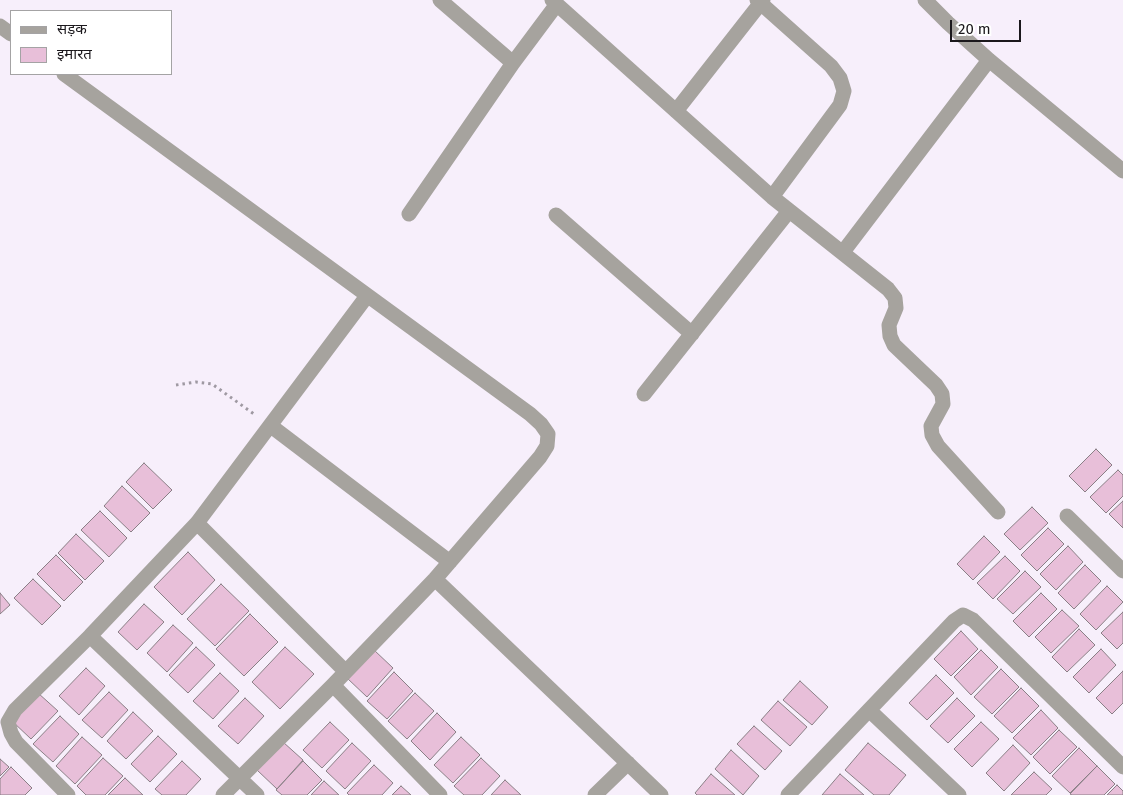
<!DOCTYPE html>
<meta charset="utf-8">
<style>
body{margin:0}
#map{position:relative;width:1123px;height:795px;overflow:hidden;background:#f7effb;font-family:"Fira Sans","Noto Sans Devanagari",sans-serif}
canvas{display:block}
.legend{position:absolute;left:10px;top:10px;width:162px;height:65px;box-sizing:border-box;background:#fff;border:1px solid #a4a3a4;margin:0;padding:6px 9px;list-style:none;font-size:15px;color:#1b181c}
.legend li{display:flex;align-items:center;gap:10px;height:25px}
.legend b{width:25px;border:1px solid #a4a3a4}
.scale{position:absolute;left:950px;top:20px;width:71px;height:22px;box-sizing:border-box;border:2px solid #1b181c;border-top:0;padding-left:6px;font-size:15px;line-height:18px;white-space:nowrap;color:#1b181c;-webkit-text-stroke:4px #fff;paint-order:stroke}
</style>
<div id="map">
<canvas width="1123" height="795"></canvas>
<ul class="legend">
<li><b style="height:6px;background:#a6a39e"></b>सड़क</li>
<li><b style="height:14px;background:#e8bfd9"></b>इमारत</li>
</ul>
<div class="scale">20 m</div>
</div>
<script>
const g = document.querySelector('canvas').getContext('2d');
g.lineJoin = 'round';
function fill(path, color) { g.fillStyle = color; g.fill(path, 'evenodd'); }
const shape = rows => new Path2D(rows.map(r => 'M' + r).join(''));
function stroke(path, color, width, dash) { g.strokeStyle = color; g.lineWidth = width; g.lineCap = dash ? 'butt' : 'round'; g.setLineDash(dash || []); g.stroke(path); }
const building = shape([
 [1096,449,1112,465,1085,492,1069,476,1096,449],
 [144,463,172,490,153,509,126,482,144,463],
 [1118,470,1123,475,1123,496,1106,513,1090,497,1118,470],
 [122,486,150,513,131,532,104,506,122,486],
 [1123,501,1123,528,1109,514,1123,501],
 [1032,507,1048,523,1020,550,1004,534,1032,507],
 [100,511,127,538,109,557,81,530,100,511],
 [1048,528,1064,544,1037,571,1021,555,1048,528],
 [76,534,104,561,85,580,58,553,76,534],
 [984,536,1000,552,973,580,957,564,984,536],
 [1068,546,1083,562,1056,590,1040,574,1068,546],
 [188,552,215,580,182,615,154,587,188,552],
 [56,555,83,582,64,601,37,574,56,555],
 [1005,556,1020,571,993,599,977,583,1005,556],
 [1085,565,1101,581,1074,609,1058,593,1085,565],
 [1025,571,1041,587,1013,614,997,599,1025,571],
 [33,579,61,606,42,625,14,598,33,579],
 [221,584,249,611,215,646,187,619,221,584],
 [1107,586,1123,602,1096,630,1080,614,1107,586],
 [0,593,10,605,0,614,0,593],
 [1041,593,1057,609,1029,637,1013,621,1041,593],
 [144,604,164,622,137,650,118,632,144,604],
 [1062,610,1079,626,1051,653,1035,637,1062,610],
 [1123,612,1123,643,1117,649,1101,633,1123,612],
 [250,614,278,642,244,676,216,649,250,614],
 [173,625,193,643,167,672,147,653,173,625],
 [1079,629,1095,645,1067,672,1052,657,1079,629],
 [961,631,978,649,951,676,934,659,961,631],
 [196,647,215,665,188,693,169,675,196,647],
 [285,647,314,674,280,709,252,682,285,647],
 [1101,649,1116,665,1089,693,1073,677,1101,649],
 [374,650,393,668,367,697,347,678,374,650],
 [981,650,998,667,971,695,954,677,981,650],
 [86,668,105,686,79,715,59,696,86,668],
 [1001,669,1019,687,992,714,974,697,1001,669],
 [1123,671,1123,703,1112,714,1096,698,1123,671],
 [394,672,413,691,387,719,367,701,394,672],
 [220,673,239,691,213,719,193,701,220,673],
 [936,675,954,693,927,720,909,703,936,675],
 [800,681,828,707,812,725,783,700,800,681],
 [1021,688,1039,706,1012,733,994,716,1021,688],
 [109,692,128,710,102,738,82,720,109,692],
 [38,693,58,711,31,739,12,721,38,693],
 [415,693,434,711,407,739,388,721,415,693],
 [245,698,264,716,238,744,218,726,245,698],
 [957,698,975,716,948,743,930,726,957,698],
 [778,701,807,727,790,746,761,720,778,701],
 [1041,710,1058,728,1031,755,1013,738,1041,710],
 [133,712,153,731,126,759,107,741,133,712],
 [437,713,456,732,430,760,411,741,437,713],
 [60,716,79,734,53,762,33,744,60,716],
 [330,722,349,740,322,768,303,750,330,722],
 [981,722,999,739,972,767,954,749,981,722],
 [754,726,782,751,765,770,737,744,754,726],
 [1059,730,1077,747,1050,774,1033,757,1059,730],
 [158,736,177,754,150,782,131,764,158,736],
 [82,737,102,755,75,784,56,766,82,737],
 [461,737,480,755,453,783,434,765,461,737],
 [283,742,303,760,277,789,257,770,283,742],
 [352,743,371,761,345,789,326,771,352,743],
 [868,743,906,775,889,795,874,795,845,770,868,743],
 [1013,745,1030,763,1004,791,986,773,1013,745],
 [1079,748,1097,766,1070,793,1052,776,1079,748],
 [731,750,759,776,743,795,715,769,731,750],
 [103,758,123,776,105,795,86,795,77,786,103,758],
 [481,758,500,776,482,795,464,795,454,786,481,758],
 [0,759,9,767,0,776,0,759],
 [182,761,201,779,186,795,162,795,155,789,182,761],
 [303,761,322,780,307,795,282,795,276,790,303,761],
 [374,765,393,783,382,795,349,795,347,793,374,765],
 [1097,766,1115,784,1104,795,1072,795,1070,794,1097,766],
 [11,767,32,788,25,795,0,795,0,779,11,767],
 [1034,772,1052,789,1046,795,1011,795,1034,772],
 [711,774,735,795,697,795,695,793,711,774],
 [840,774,864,795,822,795,840,774],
 [125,778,143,795,108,795,125,778],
 [505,780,521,795,491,795,505,780],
 [324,781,339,795,311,795,324,781],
 [1117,785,1123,791,1123,795,1107,795,1117,785],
 [401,786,411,795,392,795,401,786]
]);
fill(building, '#e8bfd9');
stroke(building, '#8a7f86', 1);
stroke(shape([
 [176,385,196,382,212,384,254,414]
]), '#9f99a2', 3, [2.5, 4]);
stroke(shape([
 [440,0,513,63],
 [552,0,772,197,888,289,895,298,896,308,889,325,890,336,894,345,936,385,942,394,943,404,931,426,932,435,938,446,998,512],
 [757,0,831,66,840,78,844,91,840,105,772,197],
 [925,0,948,23,989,60,1123,171],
 [0,26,11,34],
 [64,74,530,414,541,424,548,434,547,446,540,457,435,579,333,685,223,795],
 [676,111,763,0],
 [409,214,513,63,557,4],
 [556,215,692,334],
 [843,252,989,60],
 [644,394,789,211],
 [271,426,450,562],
 [1067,516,1123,571],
 [197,523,345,671],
 [435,579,661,795],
 [90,636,257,795],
 [333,685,440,795],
 [869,710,959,795],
 [68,795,16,742,11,733,8,722,15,710,90,636,197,523,367,296],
 [595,795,628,763],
 [788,795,954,621,963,615,973,620,1123,767]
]), '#a6a39e', 15);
</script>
